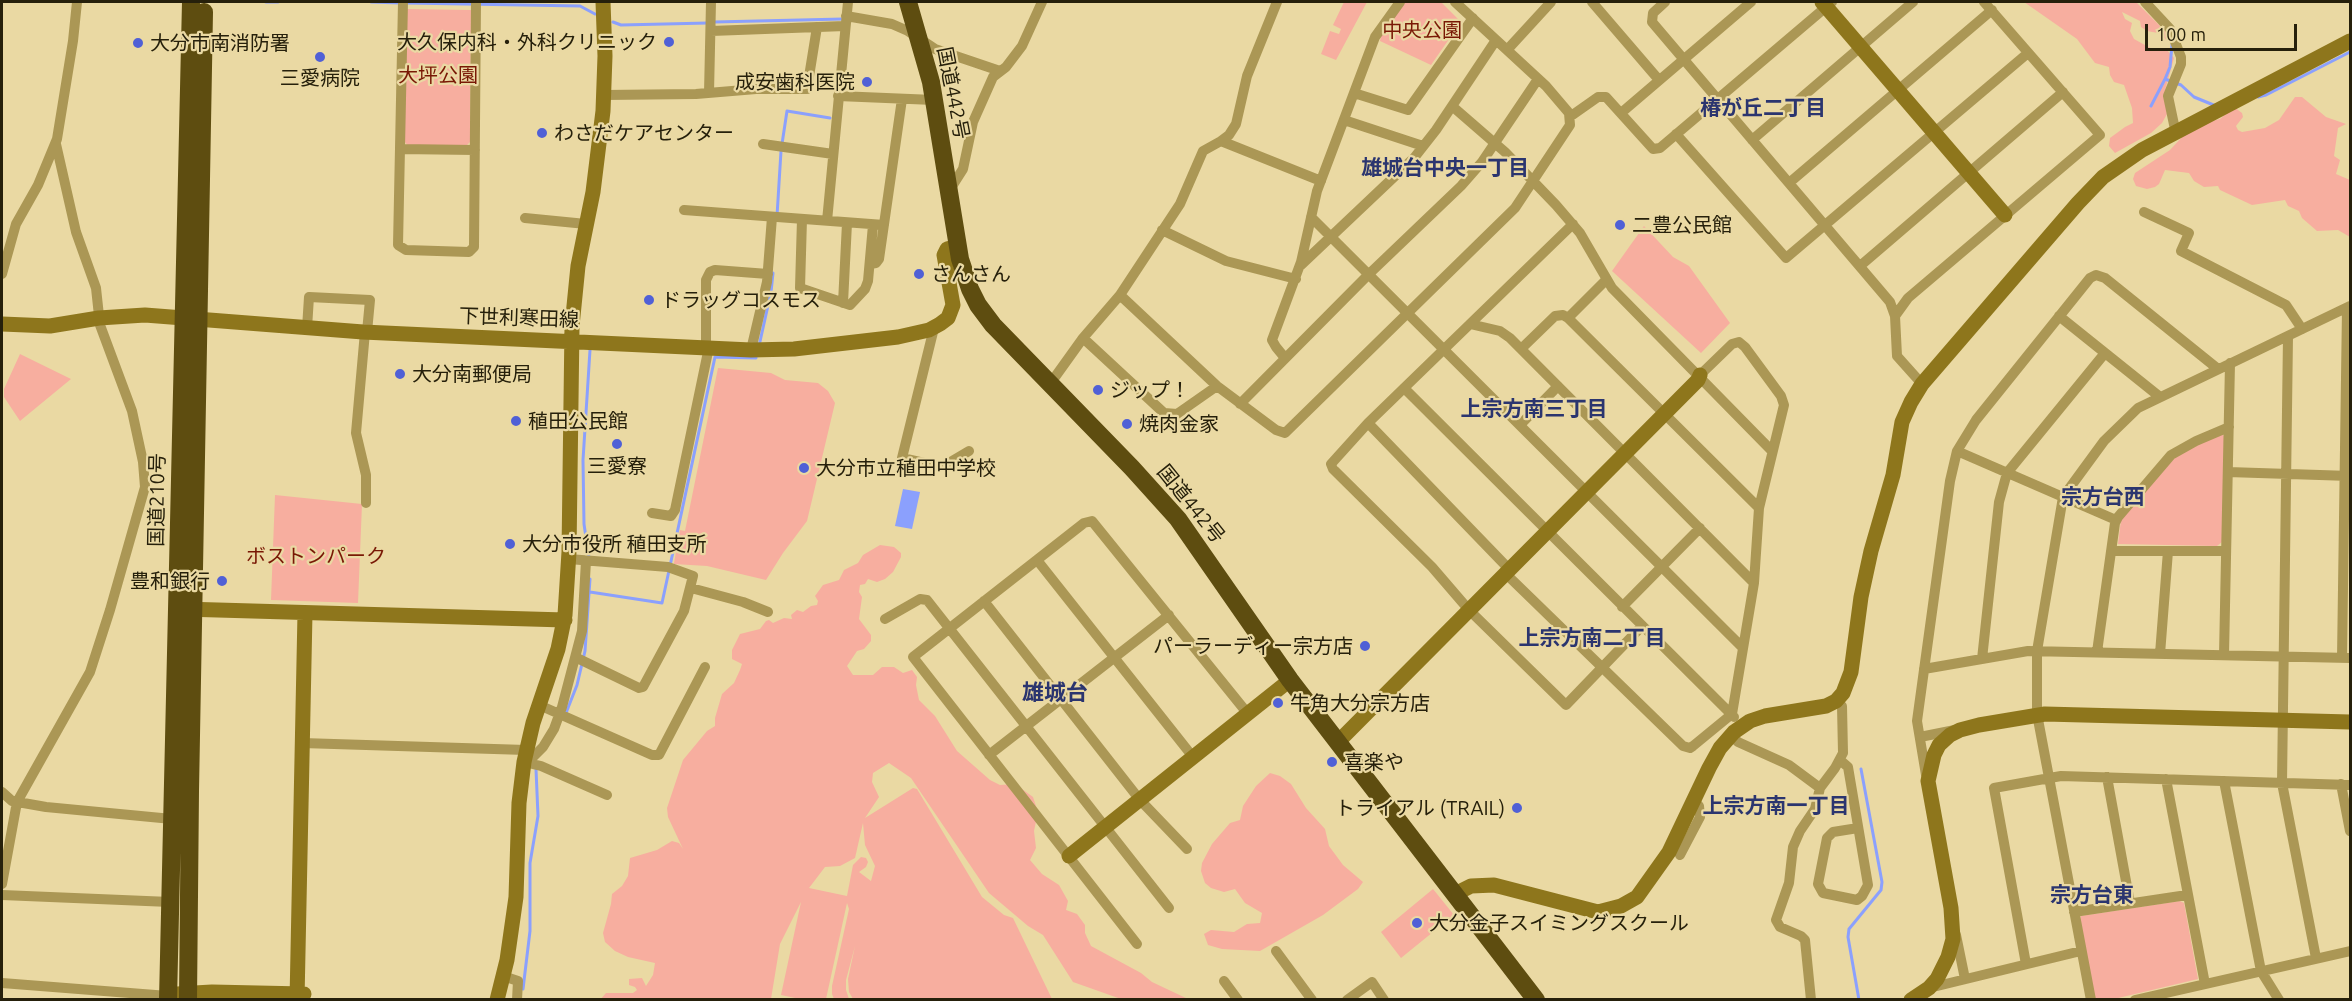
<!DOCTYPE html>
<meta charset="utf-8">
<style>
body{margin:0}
#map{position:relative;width:2352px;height:1001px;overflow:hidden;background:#ead9a3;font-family:Ubuntu,sans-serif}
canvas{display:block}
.frame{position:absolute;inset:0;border:3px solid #26200b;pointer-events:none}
.scale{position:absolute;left:2145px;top:24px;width:152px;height:27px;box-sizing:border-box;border:3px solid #26200b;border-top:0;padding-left:8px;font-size:18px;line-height:21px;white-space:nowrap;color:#26200b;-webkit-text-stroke:4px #ead9a3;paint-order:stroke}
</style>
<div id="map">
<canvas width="2352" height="1001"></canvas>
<div class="frame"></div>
<div class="scale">100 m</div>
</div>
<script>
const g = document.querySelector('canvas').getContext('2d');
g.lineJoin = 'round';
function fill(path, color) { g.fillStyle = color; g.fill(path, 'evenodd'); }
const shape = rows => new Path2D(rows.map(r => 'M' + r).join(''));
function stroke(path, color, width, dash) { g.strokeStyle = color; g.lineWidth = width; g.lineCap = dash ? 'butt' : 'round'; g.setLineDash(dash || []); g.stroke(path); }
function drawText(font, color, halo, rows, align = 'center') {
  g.font = font + ' Ubuntu,"Noto Sans JP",sans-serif'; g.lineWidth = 4.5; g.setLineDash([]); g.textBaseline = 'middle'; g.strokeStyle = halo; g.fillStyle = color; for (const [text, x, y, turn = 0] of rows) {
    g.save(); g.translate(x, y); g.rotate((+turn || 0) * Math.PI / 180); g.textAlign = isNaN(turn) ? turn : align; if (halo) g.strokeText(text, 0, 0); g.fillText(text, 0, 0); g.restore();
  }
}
fill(shape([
 [1344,2,1367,2,1336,60,1321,54,1330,31,1339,34,1341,29,1333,25],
 [1405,2,1441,2,1461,22,1431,65,1380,41,1382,32],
 [2024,2,2136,2,2169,35,2172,41,2169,42,2158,33,2147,31,2141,27,2140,21,2122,12,2125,19,2132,23,2130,31,2134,39,2154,50,2167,50,2174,58,2164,94,2167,114,2162,123,2151,133,2115,153,2109,146,2110,138,2125,127,2133,123,2132,108,2124,85,2114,82,2110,75,2109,67,2095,63,2077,39],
 [407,9,471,10,470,142,464,148,409,147,404,141],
 [2295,97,2302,97,2326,117,2346,124,2338,128,2334,156,2340,160,2336,174,2350,180,2350,237,2338,230,2317,231,2302,218,2299,211,2288,206,2285,200,2252,205,2220,190,2218,186,2204,187,2194,181,2189,173,2165,170,2159,184,2155,187,2147,189,2136,186,2133,179,2135,173,2170,150,2183,136,2208,122,2220,119,2234,107,2242,113,2243,117,2236,126,2238,130,2242,132,2265,128,2279,120],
 [1644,226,1673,257,1689,266,1730,323,1701,353,1612,271],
 [20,354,71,379,20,421,4,397,4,389],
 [718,368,771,373,785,380,818,383,828,391,835,403,807,521,783,553,766,580,707,566,674,564,674,563,680,530,685,531],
 [2221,433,2225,437,2222,542,2217,546,2118,544,2121,520,2175,457],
 [275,495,362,504,358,603,271,600],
 [880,545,894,547,901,553,901,557,893,572,885,579,877,582,868,579,865,584,860,585,859,592,862,597,859,619,871,635,871,641,864,649,857,651,847,666,853,675,873,675,882,667,894,667,903,673,912,670,917,677,916,685,919,700,935,716,957,751,990,780,1000,785,1015,784,1033,797,1038,812,1034,831,1036,848,1030,860,1042,874,1059,885,1068,901,1066,910,1077,914,1085,925,1085,933,1091,946,1141,973,1152,982,1188,999,1121,999,1073,982,1043,935,1028,926,989,893,911,778,889,763,873,773,872,782,879,797,865,818,913,788,917,789,982,897,1004,915,1013,918,1052,999,853,999,849,992,848,979,855,946,846,980,846,990,849,999,834,999,832,994,832,986,849,909,847,903,826,999,800,999,781,995,801,902,780,944,771,999,600,1000,606,993,633,993,637,990,635,987,629,985,629,979,642,978,646,986,653,975,655,963,628,957,615,951,605,942,603,933,611,904,612,894,622,886,628,876,630,858,657,850,672,841,679,843,683,849,668,817,667,808,683,760,707,731,715,726,715,718,722,694,734,683,740,670,742,664,732,659,732,650,740,634,760,629,766,621,769,620,773,623,784,618,792,619,791,615,797,610,803,612,811,606,817,605,818,601,815,596,823,585,839,580,844,570,858,563,863,555],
 [863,823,865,845,875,866,871,881,859,872,866,867,868,862,866,858,861,857,853,865,847,896,809,888,825,867,840,866,855,858],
 [1270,773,1280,776,1291,784,1306,808,1325,829,1329,846,1343,865,1363,882,1358,889,1323,915,1260,951,1222,949,1208,945,1204,934,1211,930,1234,932,1247,924,1260,923,1262,913,1245,903,1235,889,1224,892,1211,888,1205,883,1201,871,1202,863,1212,844,1230,823,1240,820,1243,806,1256,786],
 [1433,889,1454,915,1401,958,1381,932],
 [2180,901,2184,903,2198,979,2114,999,2094,999,2080,920,2081,916]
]), '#f7ae9f');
fill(shape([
 [903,489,920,492,912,529,895,526]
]), '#8ba0fd');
stroke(shape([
 [266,2,278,2],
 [371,2,400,3],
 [407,3,580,6,595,14],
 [613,22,621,25,708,23],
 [714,22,843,19],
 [2165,79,2170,67,2172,45],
 [2258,97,2266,95,2350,52],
 [2151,106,2165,79,2181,85,2194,97,2216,106],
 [782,144,787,111,830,118],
 [777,216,781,151],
 [759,346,771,292,773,273],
 [589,558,584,524,583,460,590,350],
 [590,592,662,603,715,357,756,358,756,355],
 [566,713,577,685,585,651,590,579],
 [523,989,530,931,530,863,538,816,536,769],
 [1859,1000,1848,937,1849,929,1881,890,1882,882,1861,769]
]), '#8ba0fd', 3);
stroke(shape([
 [403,2,398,245,406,250,469,252,474,247,476,2],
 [1592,2,1659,80],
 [1665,2,1653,13,1652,22,1890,302,1895,316,1897,356,1922,384],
 [2145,2,2170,29,2181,57,2181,64,2168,96,2176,134],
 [846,16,892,24,908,31,935,49,1000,71],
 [711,31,845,26],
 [1507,50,1551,2],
 [709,93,711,2],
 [1354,93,1408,110,1473,18],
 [604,95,696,94,756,89,807,89,817,27],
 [838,96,934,100],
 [1452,106,1505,152,1556,205,1580,233,1612,288,1772,451],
 [1621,113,1751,2],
 [1571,116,1598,97,1606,97,1653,149,1660,148,1832,2],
 [1344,120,1423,146],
 [1676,134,1786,258,2028,53],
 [1752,140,1913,2],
 [1221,141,1229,135,1236,124,1247,76,1277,2],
 [763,144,833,154],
 [400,149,475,150],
 [1789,183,1992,10],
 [949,191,963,169,973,122,993,77,1006,67,1022,46,1042,2],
 [684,210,884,225],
 [2144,212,2189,233,2181,251,2286,305,2302,329],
 [1311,217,1743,648],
 [525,218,586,224],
 [802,219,800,288,850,305,865,289,868,281,873,225],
 [827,221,848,2],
 [1573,224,1368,423,1331,464,1333,469,1432,567,1469,610,1566,705,1642,626],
 [1162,230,1226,261,1296,279],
 [870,264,876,263,879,259,902,99],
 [1301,265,1414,158,1436,130,1496,40],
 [1860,266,2063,92],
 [2,274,16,224,38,185,57,139,73,41,77,2],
 [1120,295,1217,386,1276,430,1285,433,1515,208,1570,125,1569,113,1546,86,1455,2],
 [843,303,847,223],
 [1895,316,1908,298,2100,135,1984,2],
 [2059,316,2160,397],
 [1568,318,1606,280],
 [1470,324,1500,331,1510,338,1754,583],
 [307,328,309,297,370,300,367,332],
 [934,328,902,458,942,467,969,451],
 [365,332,356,433,366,475,366,503],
 [2288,336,2282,783,2316,958],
 [1083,338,1164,413,1177,414,1217,386],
 [706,347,706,280,710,272,715,270,768,274],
 [1521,349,1555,316,1563,315,1568,318,1759,508],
 [751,350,767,282,772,217],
 [1285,358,1276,347,1272,340,1301,262,1317,191,1375,37,1400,2],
 [1050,384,1083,338,1120,295,1180,204,1203,151,1221,141,1321,181],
 [1404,388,1734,717],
 [1240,404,1369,274,1461,186,1482,162,1538,79],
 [1368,423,1509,569],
 [1520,425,1558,386],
 [1957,451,2116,520],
 [2228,472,2350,476],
 [652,513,671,516,675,510,709,347],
 [2111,551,2226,551],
 [569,559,668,567,693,576,684,611,643,687,639,688,577,658],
 [1037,560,1193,757],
 [1505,573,1683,746,1690,748,1693,746,1732,714,1754,583,1759,508,1784,405,1781,396,1745,347,1739,342,1732,344,1700,375],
 [691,588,743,602,768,612],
 [984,601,1140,800,1187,849],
 [1622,607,1700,528],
 [885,619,920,599,927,600,1169,908],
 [2097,652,2115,523,2118,517,2171,455,2196,441,2229,427],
 [2160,654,2168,551],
 [2224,655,2230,363],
 [2342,658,2347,308],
 [1982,659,1999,502,2007,473,2105,353],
 [1924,669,2028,651,2350,658],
 [539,705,652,755,659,755,705,667],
 [1731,735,1738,742,1789,765,1820,788],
 [1920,737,1955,730],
 [302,743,526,750],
 [989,755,1169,615],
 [1840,760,1848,767,1868,885,1862,896,1857,900,1823,893,1818,884,1827,838,1833,832,1858,828],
 [524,762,534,756,543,747,554,729,562,707,582,631,586,561],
 [524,762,541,766,607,795],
 [1926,775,1917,721,1950,481,1957,451,1976,420,2090,278,2096,275,2105,278,2218,369],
 [2107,777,2130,903],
 [2166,779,2205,984],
 [2224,781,2261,971,2279,1000],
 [2341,784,2350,831],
 [2,792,12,801,46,807,172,819],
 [1680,855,1700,817,1699,806,1694,801],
 [2,884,17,802,90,672,110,610,145,487,143,462,132,411,100,325,96,288,76,232,56,144],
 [2,895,170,902],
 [2074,912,2187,895],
 [1956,935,1965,979],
 [1137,944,913,657,1084,523,1092,521,1248,714],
 [1276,951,1312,1000],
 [2026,964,1994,788,2061,776,2350,785],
 [503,976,518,981,517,1000],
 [1224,981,1238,1000],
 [2,983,168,996],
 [1929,988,2081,951],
 [1347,1000,1372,982,1384,1000],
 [1811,1000,1805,940,1801,936,1780,927,1776,920,1789,883,1793,847,1800,831,1815,809,1820,788,1835,768,1843,753,1842,706,1836,701],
 [2091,1000,2037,714,2037,651,2063,497,2104,441,2138,408,2350,306],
 [2135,1000,2350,951]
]), '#ab9755', 10);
stroke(shape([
 [1822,2,2005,215],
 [2,324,50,326,99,318,145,315,363,332,751,350,794,349,898,337,929,330,940,324,948,318,953,305,944,255,947,249,958,246],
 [183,609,565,620],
 [1338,742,1698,380,1700,375],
 [1069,856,1290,680],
 [1455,894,1471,886,1494,885,1598,912,1621,906,1637,897,1669,852,1709,768,1720,748,1734,732,1750,721,1765,716,1826,706,1836,701,1843,693,1851,672,1861,597,1871,551,1893,475,1902,422,1911,402,1922,384,2078,203,2103,177,2142,150,2350,41],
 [177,994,212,992,304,994],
 [297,1000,305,613],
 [497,1000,507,960,516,897,519,803,524,762,533,723,558,649,565,615,569,552,572,326,578,266,593,192,603,111,605,56,603,2],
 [1911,1000,1929,988,1937,979,1948,957,1953,939,1951,908,1928,781,1934,755,1939,745,1950,735,1960,730,1979,725,2045,714,2350,722]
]), '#8e761c', 15);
stroke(shape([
 [908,2,931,82,960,259,970,289,978,305,993,325,1132,468,1178,519,1290,680,1536,1000],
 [168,1000,191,2],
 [188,1000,190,791,204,12]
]), '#5e4d10', 18);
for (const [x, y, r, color] of [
 [669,42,6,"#5060d6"],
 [138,43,6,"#5060d6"],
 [320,57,6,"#5060d6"],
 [867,82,6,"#5060d6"],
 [542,133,6,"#5060d6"],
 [1620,225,6,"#5060d6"],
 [919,274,6,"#5060d6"],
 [649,300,6,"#5060d6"],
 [400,374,6,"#5060d6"],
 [1098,390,6,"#5060d6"],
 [516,421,6,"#5060d6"],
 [1127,424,6,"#5060d6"],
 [617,444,6,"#5060d6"],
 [804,468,6,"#5060d6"],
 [510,544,6,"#5060d6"],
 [222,581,6,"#5060d6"],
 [1365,646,6,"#5060d6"],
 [1278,703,6,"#5060d6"],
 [1332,762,6,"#5060d6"],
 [1517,808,6,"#5060d6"],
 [1417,923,6,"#5060d6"]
]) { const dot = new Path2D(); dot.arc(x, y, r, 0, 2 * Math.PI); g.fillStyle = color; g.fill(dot); stroke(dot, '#ead9a3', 2); }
drawText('20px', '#791805', '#ead9a3', [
 ["中央公園",1422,30],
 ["大坪公園",438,75],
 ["ボストンパーク",316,556]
]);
drawText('20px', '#26200b', '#ead9a3', [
 ["大久保内科・外科クリニック",657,42,"right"],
 ["大分市南消防署",150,43],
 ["三愛病院",320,78,"center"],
 ["成安歯科医院",855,82,"right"],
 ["わさだケアセンター",554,133],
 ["二豊公民館",1632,225],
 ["さんさん",931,274],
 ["ドラッグコスモス",661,300],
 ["大分南郵便局",412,374],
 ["ジップ！",1110,390],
 ["稙田公民館",528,421],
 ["焼肉金家",1139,424],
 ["三愛寮",617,466,"center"],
 ["大分市立稙田中学校",816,468],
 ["大分市役所 稙田支所",522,544],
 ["豊和銀行",210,581,"right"],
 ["パーラーディー宗方店",1353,646,"right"],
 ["牛角大分宗方店",1290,703],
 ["喜楽や",1344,762],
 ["トライアル (TRAIL)",1505,808,"right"],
 ["大分金子スイミングスクール",1429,923]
], 'left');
drawText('20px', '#26200b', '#ead9a3', [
 ["国道442号",953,93,79],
 ["下世利寒田線",519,318,2],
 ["国道210号",157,500,-89],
 ["国道442号",1191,504,51]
]);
drawText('bold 21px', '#2b356f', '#ead9a3', [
 ["椿が丘二丁目",1763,108],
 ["雄城台中央一丁目",1445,168],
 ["上宗方南三丁目",1534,409],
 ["宗方台西",2103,497],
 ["上宗方南二丁目",1592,638],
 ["上宗方南一丁目",1776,806],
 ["宗方台東",2092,895]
]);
drawText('bold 22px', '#2b356f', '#ead9a3', [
 ["雄城台",1055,693]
]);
</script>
